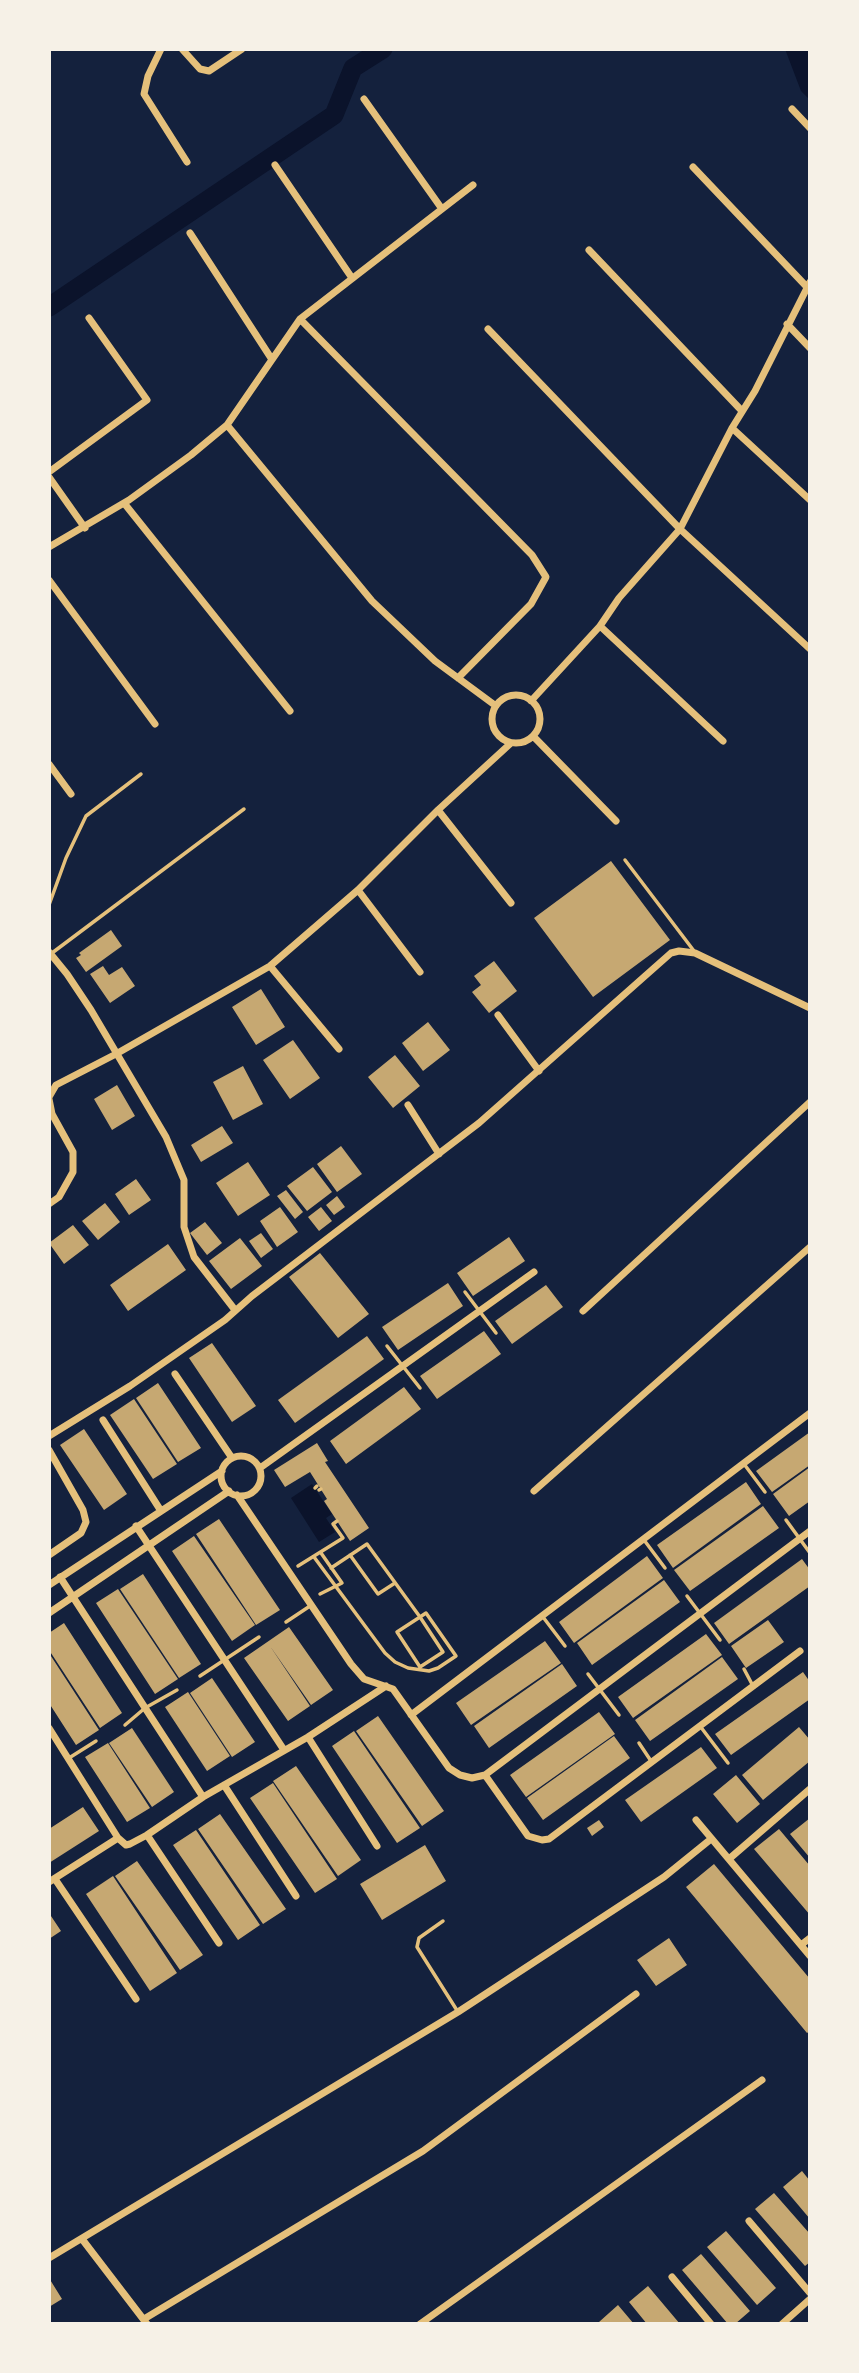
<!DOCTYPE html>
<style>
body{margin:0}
#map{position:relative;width:859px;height:2373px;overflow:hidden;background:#14213d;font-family:Mulish,sans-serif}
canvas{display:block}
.frame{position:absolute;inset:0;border:51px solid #f6f1e7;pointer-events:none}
</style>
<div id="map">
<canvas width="859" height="2373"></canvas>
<div class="frame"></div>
</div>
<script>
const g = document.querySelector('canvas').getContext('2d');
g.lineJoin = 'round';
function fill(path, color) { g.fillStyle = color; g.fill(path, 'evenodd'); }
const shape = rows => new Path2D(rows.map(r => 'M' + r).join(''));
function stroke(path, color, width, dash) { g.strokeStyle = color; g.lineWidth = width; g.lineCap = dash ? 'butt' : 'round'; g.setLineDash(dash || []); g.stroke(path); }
fill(shape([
 [785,49,810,49,810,100,801,91],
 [312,1484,332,1514,326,1518,335,1532,319,1542,291,1498]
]), '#0b132b');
stroke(shape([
 [49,307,334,115,353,68,383,49]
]), '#0b132b', 19);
fill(shape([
 [611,861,670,940,593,997,534,918],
 [111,930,122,946,86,972,76,958,81,955,79,953],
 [494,961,517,991,489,1013,472,992,481,985,474,976],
 [103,966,109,975,122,967,135,986,110,1003,90,974],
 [261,989,285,1027,256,1045,232,1007],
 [428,1022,450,1050,423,1071,402,1043],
 [293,1040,320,1078,290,1099,263,1060],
 [395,1055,420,1086,393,1108,368,1077],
 [243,1066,263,1104,233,1120,213,1082],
 [117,1085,135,1116,112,1130,94,1099],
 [222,1126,233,1143,201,1162,191,1145],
 [341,1146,362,1174,337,1192,317,1164],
 [248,1162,270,1195,238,1216,216,1183],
 [313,1167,332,1192,307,1211,287,1186],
 [136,1179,151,1200,129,1215,115,1194],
 [286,1190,303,1212,295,1219,277,1196],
 [337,1196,345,1207,334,1215,326,1205],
 [105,1203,120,1222,98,1240,82,1221],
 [280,1207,298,1232,277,1247,260,1221],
 [321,1207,332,1221,319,1231,308,1217],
 [205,1222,222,1243,207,1255,190,1233],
 [73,1225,89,1245,64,1264,49,1243],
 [261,1233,273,1249,261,1258,249,1241],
 [509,1237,525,1261,473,1296,457,1273],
 [240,1238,262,1266,231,1289,209,1261],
 [168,1244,186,1270,128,1311,110,1285],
 [320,1253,369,1314,338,1338,289,1277],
 [448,1283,463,1306,398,1350,382,1327],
 [546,1285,563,1307,512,1344,495,1321],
 [484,1331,501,1354,437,1399,420,1376],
 [367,1336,384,1359,295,1423,278,1400],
 [212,1343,256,1406,232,1422,189,1358],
 [158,1383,201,1448,178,1462,136,1398],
 [404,1387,421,1409,346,1464,330,1441],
 [134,1399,177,1464,153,1479,110,1415],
 [84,1429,127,1494,104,1510,60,1445],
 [810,1432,810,1465,772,1492,756,1471],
 [317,1443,328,1461,325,1462,369,1528,350,1541,324,1501,327,1499,310,1472,285,1487,274,1470],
 [810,1467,810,1501,789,1516,773,1494],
 [746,1482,761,1504,673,1568,657,1545],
 [763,1506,779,1528,690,1591,674,1570],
 [219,1519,280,1610,256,1625,196,1534],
 [194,1536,255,1625,232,1641,172,1551],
 [647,1556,663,1578,574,1643,559,1622],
 [802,1559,810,1570,810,1586,729,1644,714,1623],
 [143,1574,201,1664,179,1678,120,1589],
 [664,1580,680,1602,592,1665,577,1643],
 [118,1589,178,1679,155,1694,96,1603],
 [768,1620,784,1642,746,1668,731,1646],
 [64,1623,122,1713,100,1728,49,1650,49,1633],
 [289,1627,333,1690,311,1705,270,1646,310,1706,288,1721,244,1658],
 [706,1634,722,1655,633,1718,618,1697],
 [545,1641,561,1663,471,1725,456,1703],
 [49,1653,99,1730,76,1745,49,1703],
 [722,1657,738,1679,650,1741,635,1720],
 [562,1664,577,1686,489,1748,474,1726],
 [803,1672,810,1682,810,1699,731,1755,715,1734],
 [212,1678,255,1742,232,1757,190,1693],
 [188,1692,230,1756,207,1771,165,1707],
 [599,1712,615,1734,526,1797,510,1775],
 [378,1716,444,1811,422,1826,356,1731],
 [799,1727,810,1740,810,1761,763,1800,742,1775],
 [132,1728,174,1792,152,1807,109,1743],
 [354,1731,420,1828,397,1843,332,1746],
 [614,1736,630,1758,543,1820,527,1798],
 [108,1743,150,1808,127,1822,85,1757],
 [701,1747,717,1768,641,1822,625,1800],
 [296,1766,361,1860,338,1876,273,1781],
 [736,1775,760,1804,737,1823,713,1794],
 [273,1783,337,1879,315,1893,250,1798],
 [83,1807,99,1831,49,1863,49,1829],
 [220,1814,286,1909,263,1924,198,1829],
 [810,1818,810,1858,790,1834],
 [599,1820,604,1827,592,1836,587,1828],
 [779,1829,810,1866,810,1915,754,1849],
 [196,1830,260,1925,238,1940,173,1845],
 [425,1845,446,1881,382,1920,360,1884],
 [137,1861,203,1955,180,1970,115,1876],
 [714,1864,810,1979,810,2031,807,2033,686,1887],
 [113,1876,177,1973,150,1991,86,1894],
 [49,1913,61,1931,49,1939],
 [669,1938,687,1965,656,1986,637,1960],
 [802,2171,810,2181,810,2219,783,2187],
 [774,2193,810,2234,810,2262,805,2266,755,2209],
 [726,2231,776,2288,757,2305,707,2247],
 [701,2254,750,2311,735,2324,728,2324,682,2270],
 [49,2278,62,2299,49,2307],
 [648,2286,680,2324,647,2324,629,2302],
 [618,2305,634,2324,601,2324,599,2322]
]), '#c6a872');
stroke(shape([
 [315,1488,317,1486],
 [319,1490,321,1489],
 [350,1555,378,1594,395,1583],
 [314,1557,385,1653,395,1662,408,1668,429,1671,438,1668,456,1656,426,1613,420,1617,367,1544,331,1568],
 [298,1566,343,1538,333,1524,337,1521],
 [320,1594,342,1583,321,1553],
 [420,1617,443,1652,420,1667,397,1632,420,1617]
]), '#e5c07b', 3.5);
stroke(shape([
 [625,860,694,951],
 [49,905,66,858,86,816,141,774],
 [52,953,244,809],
 [465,1292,496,1333],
 [387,1346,420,1388],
 [744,1464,765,1492],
 [786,1520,810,1553],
 [644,1540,665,1568],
 [687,1596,720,1640],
 [543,1617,565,1646],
 [286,1622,310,1606],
 [744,1669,753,1686],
 [588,1674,619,1715],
 [200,1676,259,1637],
 [125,1725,145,1708,177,1690],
 [700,1726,728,1763],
 [639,1743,651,1761],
 [69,1758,96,1741],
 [443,1921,419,1938,417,1947,458,2012]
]), '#e5c07b', 3.5);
stroke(shape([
 [161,49,148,76,144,94,187,162],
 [182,49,200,69,209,71,242,49],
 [364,99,442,209],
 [792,109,810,128],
 [275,165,352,278],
 [693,167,806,286],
 [190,233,271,358],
 [589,250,742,411],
 [300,319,532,555,546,577,531,604,458,678],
 [787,324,810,348],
 [488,329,680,529,810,649],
 [227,425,372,601,435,661,496,706],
 [732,428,810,500],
 [49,472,147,400,89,318],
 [49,477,85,528],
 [124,503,290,711],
 [49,547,129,500,191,455,227,425,300,319,473,185],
 [49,580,155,724],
 [600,626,723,741],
 '492 719a24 24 0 1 1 48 0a24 24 0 1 1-48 0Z',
 [531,701,600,626,619,598,680,529,732,428,755,391,810,282],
 [533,736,616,821],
 [49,764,71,794],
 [438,810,511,903],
 [358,890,420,972],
 [49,952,67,974,91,1010,166,1137,184,1180,184,1227,194,1257,235,1310],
 [270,966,339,1049],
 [498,1015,539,1071],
 [49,1097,56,1085,116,1054,270,966,358,890,438,810,511,743],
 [49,1099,52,1114,73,1152,73,1172,59,1197,49,1204],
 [408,1105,439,1154],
 [583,1311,810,1102],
 [175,1374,232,1458],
 [103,1420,161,1511],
 [49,1436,130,1386,225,1320,252,1296,479,1123,671,953,679,951,695,953,810,1008],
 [49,1450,83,1510,86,1522,81,1533,49,1555],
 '221 1476a20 20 0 1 1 40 0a20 20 0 1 1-40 0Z',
 [260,1468,534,1272],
 [534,1491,810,1247],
 [237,1495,351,1664,364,1679,393,1689,449,1768,460,1775,472,1778,485,1775,810,1531],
 [136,1526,284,1750],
 [60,1577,203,1797],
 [49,1585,222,1471],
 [49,1613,229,1491],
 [411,1715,810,1413],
 [49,1728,118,1838,126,1845,130,1844,147,1835,203,1797,308,1737,386,1686],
 [308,1737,377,1846],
 [485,1775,528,1836,542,1840,549,1839,800,1651],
 [224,1785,296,1896],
 [696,1820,810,1956],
 [147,1835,219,1943],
 [729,1859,810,1789],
 [55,1879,136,1999],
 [49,1882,118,1838],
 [801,1945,810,1938],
 [749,2221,810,2293],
 [82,2239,147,2324],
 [49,2258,458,2012,664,1877,711,1839],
 [672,2277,711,2324],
 [144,2319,423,2151,636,1994],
 [420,2324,762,2080],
 [782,2324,810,2299]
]), '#e5c07b', 7);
</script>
